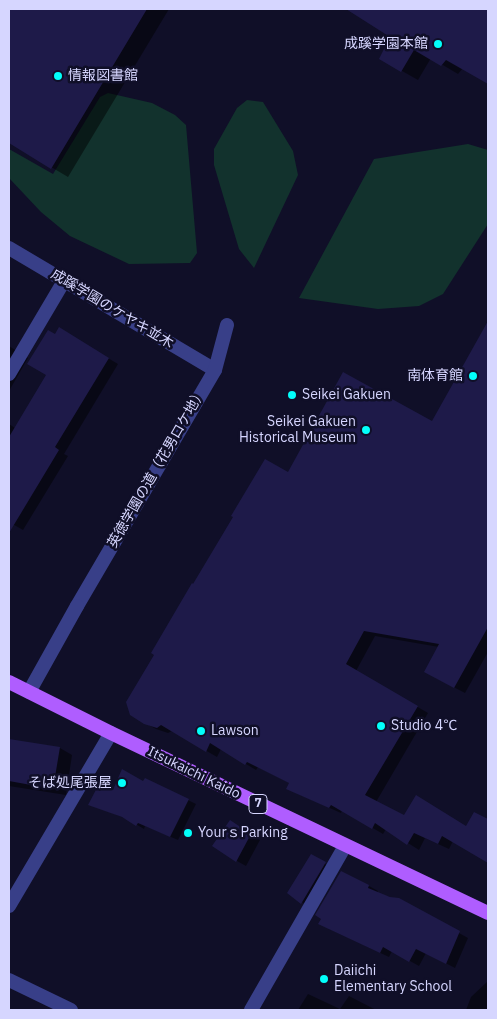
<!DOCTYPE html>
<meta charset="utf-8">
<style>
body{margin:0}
#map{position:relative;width:497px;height:1019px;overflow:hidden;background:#100f28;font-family:"IBM Plex Sans",sans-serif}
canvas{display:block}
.frame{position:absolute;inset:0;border:10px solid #d6d6ff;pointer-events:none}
</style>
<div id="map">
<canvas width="497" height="1019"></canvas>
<div class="frame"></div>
</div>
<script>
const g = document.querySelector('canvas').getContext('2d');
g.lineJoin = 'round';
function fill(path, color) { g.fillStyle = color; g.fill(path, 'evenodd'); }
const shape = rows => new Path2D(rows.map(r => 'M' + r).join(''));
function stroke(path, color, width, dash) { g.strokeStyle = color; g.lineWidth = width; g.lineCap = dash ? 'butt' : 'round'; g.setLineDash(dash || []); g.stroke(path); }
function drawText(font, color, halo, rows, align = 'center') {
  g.font = font + ' "IBM Plex Sans","Noto Sans JP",sans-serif'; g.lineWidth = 5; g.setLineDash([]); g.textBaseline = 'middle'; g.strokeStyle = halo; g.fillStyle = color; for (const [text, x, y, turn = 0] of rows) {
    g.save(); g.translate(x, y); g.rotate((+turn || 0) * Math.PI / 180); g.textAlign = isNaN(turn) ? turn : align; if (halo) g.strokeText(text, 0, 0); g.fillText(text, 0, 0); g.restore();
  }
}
fill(shape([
 [108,93,152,103,175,115,186,125,197,253,190,263,129,264,70,236,41,212,9,178,9,149,53,174,100,97],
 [247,100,263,102,293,151,298,175,254,268,239,249,214,165,214,149,237,108],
 [468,144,488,150,488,224,443,294,419,306,378,309,299,298,374,159]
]), '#12322d');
fill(shape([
 [9,9,169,9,68,177,9,142],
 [360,9,488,9,488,83,463,68,458,74,431,58,418,80,381,59,392,37,369,14],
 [486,328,488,329,488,468,480,482,488,487,488,652,465,693,436,678,439,647,375,636,356,671,428,713,376,802,404,816,467,827,475,814,488,820,488,862,453,841,449,849,425,838,419,850,386,829,383,834,342,810,341,813,298,794,290,783,258,767,256,770,221,749,217,757,172,731,168,733,156,729,145,723,156,655,193,586,289,474,433,423],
 [59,329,118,364,64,454,68,456,23,530,9,522,9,424,15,428,48,375,55,335],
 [9,346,28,358,9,391],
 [9,740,60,748,72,755,66,795,9,786],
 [145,779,196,804,178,840,145,826,144,829,129,820,90,804,114,791,144,782],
 [240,827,260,840,246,866,237,861],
 [311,856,334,869,312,909,289,893],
 [369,886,378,891,377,893,399,900,468,938,455,968,426,953,419,966,392,951,389,957,329,929],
 [488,981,488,1010,466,1010,471,997],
 [308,994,340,1009,349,996,376,1010,298,1010]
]), '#0007');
fill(shape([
 [9,9,147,9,51,169,9,143],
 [346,9,488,9,488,84,446,60,441,66,414,50,401,72,379,59,390,37],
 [488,321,488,627,454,688,424,672,439,644,364,631,346,664,418,706,365,795,404,815,416,795,466,826,474,812,488,819,488,863,442,836,438,844,414,833,407,845,375,823,372,829,331,805,329,808,286,789,289,783,247,762,245,765,210,743,206,752,161,725,157,728,144,724,130,715,126,702,154,655,151,653,192,583,193,584,233,517,231,516,265,459,288,472,343,372,432,421],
 [59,327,109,358,55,447,59,450,9,533,9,437,46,375,27,364,48,330,55,334],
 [9,739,60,747,53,789,9,781],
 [122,769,143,781,145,778,189,799,170,837,138,823,136,826,122,817,88,805,99,784,113,790],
 [230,820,251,834,236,862,212,846],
 [311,854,326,862,301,904,287,893],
 [341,871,369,885,368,888,390,897,399,898,460,931,446,964,416,949,409,962,383,947,380,953,318,924,321,919,315,915]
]), '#1e1a49');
stroke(shape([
 [9,248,215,370]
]), '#383f88', 14);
stroke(shape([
 [9,374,64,281],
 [77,606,215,370,227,325],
 [9,906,111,733],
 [9,980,71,1010],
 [251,1010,345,846]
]), '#383f88', 14);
stroke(shape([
 [29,692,77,606]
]), '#383f88', 14);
stroke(shape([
 [9,682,111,733,488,913]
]), '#af5dff', 14);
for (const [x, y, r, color] of [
 [438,44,5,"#02fffb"],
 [58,76,5,"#02fffb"],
 [473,376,5,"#02fffb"],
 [292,395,5,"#02fffb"],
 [366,430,5,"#02fffb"],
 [381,726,5,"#02fffb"],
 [201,731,5,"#02fffb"],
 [122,783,5,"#02fffb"],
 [188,833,5,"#02fffb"],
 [324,979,5,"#02fffb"]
]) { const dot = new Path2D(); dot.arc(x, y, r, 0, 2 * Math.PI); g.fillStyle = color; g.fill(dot); stroke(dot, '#100f28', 2); }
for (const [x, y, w] of [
 [258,804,18]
]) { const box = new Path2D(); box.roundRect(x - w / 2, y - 9.5, w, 19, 4); g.fillStyle = '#100f28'; g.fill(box); stroke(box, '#d6d6ff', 1); }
drawText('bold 12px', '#d6d6ff', null, [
 ["7",258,804]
]);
drawText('14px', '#d6d6ff', '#100f28', [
 ["成蹊学園本館",428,44,"right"],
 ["情報図書館",68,76],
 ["南体育館",463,376,"right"],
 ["Seikei Gakuen",302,395],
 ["Seikei Gakuen",356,422,"right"],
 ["Historical Museum",356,438,"right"],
 ["Studio 4℃",391,726],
 ["Lawson",211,731],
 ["そば処尾張屋",112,783,"right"],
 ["YourｓParking",198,833],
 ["Daiichi",334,971],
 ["Elementary School",334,987]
], 'left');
drawText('14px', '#d6d6ff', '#100f28', [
 ["成蹊学園のケヤキ並木",112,309,31],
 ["英徳学園の道（花男ロケ地）",157,468,-60],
 ["Itsukaichi Kaido",194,773,26]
]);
</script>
